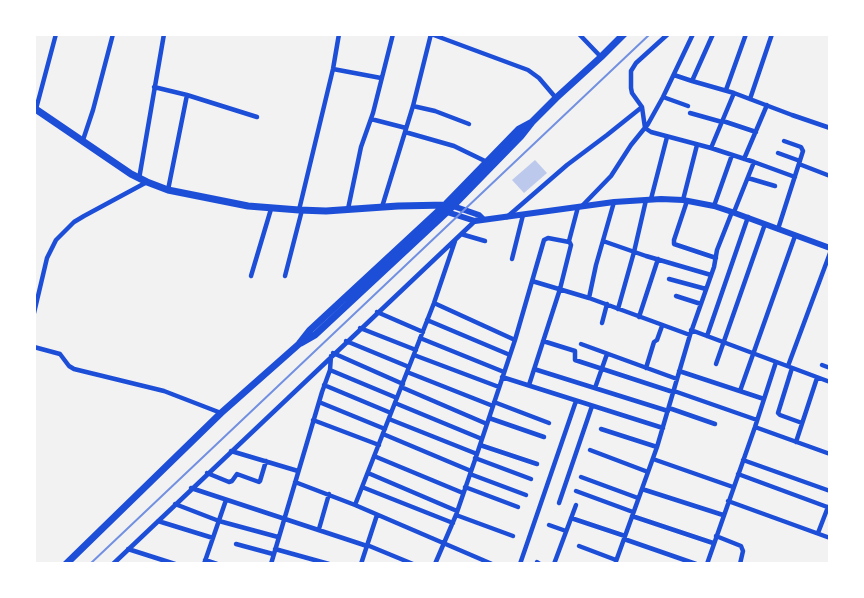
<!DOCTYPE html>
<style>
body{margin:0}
#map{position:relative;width:864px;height:598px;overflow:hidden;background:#f2f2f2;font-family:Commissioner,sans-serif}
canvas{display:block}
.frame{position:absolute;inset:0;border:36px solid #fff;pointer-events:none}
</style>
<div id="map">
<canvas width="864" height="598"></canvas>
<div class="frame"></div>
</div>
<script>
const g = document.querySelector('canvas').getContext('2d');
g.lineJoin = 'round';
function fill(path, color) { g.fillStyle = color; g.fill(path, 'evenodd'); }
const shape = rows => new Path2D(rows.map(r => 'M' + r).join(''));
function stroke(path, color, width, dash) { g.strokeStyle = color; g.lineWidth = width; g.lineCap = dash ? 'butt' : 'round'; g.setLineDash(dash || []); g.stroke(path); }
fill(shape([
 [535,160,547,173,524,193,512,180]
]), '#bdc9ec');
stroke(shape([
 [431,34,528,70,539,78,556,98],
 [579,34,601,57],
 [668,34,636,63,631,71,631,88,632,93,642,107,645,128,651,132,711,148,754,162,795,177],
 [333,69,381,78],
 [674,75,692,81,734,93,792,115,830,128],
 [692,81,713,34],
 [154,87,187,95,257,117],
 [726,90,746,34],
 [663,97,688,106],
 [750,99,772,34],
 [413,106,435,111,469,124],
 [36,109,56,34],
 [690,113,722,122],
 [371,119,406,128],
 [723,121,756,132],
 [405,132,454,146,487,162],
 [83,140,93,110,113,34],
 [711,148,734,93],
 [778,153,800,161],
 [744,159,767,105],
 [799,164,830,176],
 [748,178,775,186],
 [139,179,164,34],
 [168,190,187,95],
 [651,199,667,137],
 [683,200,697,145],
 [687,201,674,240,674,244,716,258],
 [582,206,611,176,631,145,648,124,663,97,693,34],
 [714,206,732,155],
 [382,207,413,106,431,34],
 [348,209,361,147,373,113,393,34],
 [299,210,333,69,339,34],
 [734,212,754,162],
 [507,217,567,165,607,135,642,107],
 [778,229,803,151,801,147,784,141],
 [461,234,485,241],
 [603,241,646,256,711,275],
 [512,259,523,215],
 [251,276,271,209],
 [285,276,302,210],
 [669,279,706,289],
 [532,281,589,298,690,335],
 [676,296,701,304],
 [589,298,596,265,614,202],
 [434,303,515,340],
 [618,309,634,252,646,200],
 [377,312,423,332],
 [34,313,47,258,56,240,74,222,84,216,147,182],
 [639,317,658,259],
 [427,320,510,355],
 [602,323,607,304],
 [360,328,416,350],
 [691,330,830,382],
 [707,336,748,217],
 [420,338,504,372],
 [346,341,409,367],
 [543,341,575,351,575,360,673,392],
 [581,344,677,379],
 [34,347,60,354,69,366,74,369,164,391,221,413],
 [333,353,403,384],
 [414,355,499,387],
 [716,364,765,224],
 [822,365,830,368],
 [788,366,830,253],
 [646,368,654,342,657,340,662,326],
 [792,368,778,413,780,415,802,423],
 [534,369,668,411],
 [330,370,397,398],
 [679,371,764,399],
 [407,372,493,406],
 [502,377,663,428],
 [324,385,391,413],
 [529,385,560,289,571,245,569,241,578,207],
 [401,387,487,424],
 [595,388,607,354],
 [674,391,757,420],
 [740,391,795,236],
 [319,402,385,429],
 [494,402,549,423],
 [395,403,482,439],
 [669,408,715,424],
 [489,418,544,437],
 [389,419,477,454],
 [313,420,379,445],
 [755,427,830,454],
 [601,429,657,447],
 [383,434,471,471],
 [796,442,817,378],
 [480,445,537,464],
 [590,450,648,472],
 [231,451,298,471],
 [374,456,463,493],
 [475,458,531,479],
 [653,459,733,487],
 [743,460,830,491],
 [207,473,229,482,232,481,237,474,259,482,260,481,266,461],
 [368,473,457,511],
 [470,474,526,495],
 [738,474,830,508],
 [581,477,638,498],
 [295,482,355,505,492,564],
 [362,487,453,523],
 [465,487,518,507],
 [191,488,367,546],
 [642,489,723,515],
 [576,491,633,512],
 [728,501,830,538],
 [559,503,592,406],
 [175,504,219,521,278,537],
 [355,505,434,303,455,241],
 [456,515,513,536],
 [632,516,713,543],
 [571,518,625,536],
 [158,521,213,538],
 [549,525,566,531],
 [319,529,329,494],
 [818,533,828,507],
 [716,536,741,546,743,551,740,564],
 [624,539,696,564],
 [236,544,273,554],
 [367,545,413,564],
 [579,546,616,560],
 [128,549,175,564],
 [275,549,329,564],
 [205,560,217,564],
 [537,562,540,564],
 [113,564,476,220],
 [204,564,226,500],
 [271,564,322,392,330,370,331,356],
 [361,564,377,515],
 [435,564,456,515,477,454,515,340,544,240,548,238,569,242],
 [520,564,576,401],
 [554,564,576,505],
 [615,564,657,447,690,335,714,267,717,250,732,212],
 [707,564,755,427,776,362]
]), '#1d4ed8', 4.5);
stroke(shape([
 [453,206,479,215,483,219],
 [447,212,475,221,614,202,661,199,683,200,714,206,732,212,830,248]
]), '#1d4ed8', 6);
stroke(shape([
 [34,108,131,174,147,182,168,190,248,206,299,210,326,211,398,206,447,205],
 [301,343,315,335,447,212,521,136,532,122,556,98,601,57,624,34],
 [66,564,221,413,299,344,310,330,446,204,519,129,532,122]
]), '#1d4ed8', 7);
stroke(shape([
 [90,564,650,34]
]), '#7290e2', 2);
</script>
